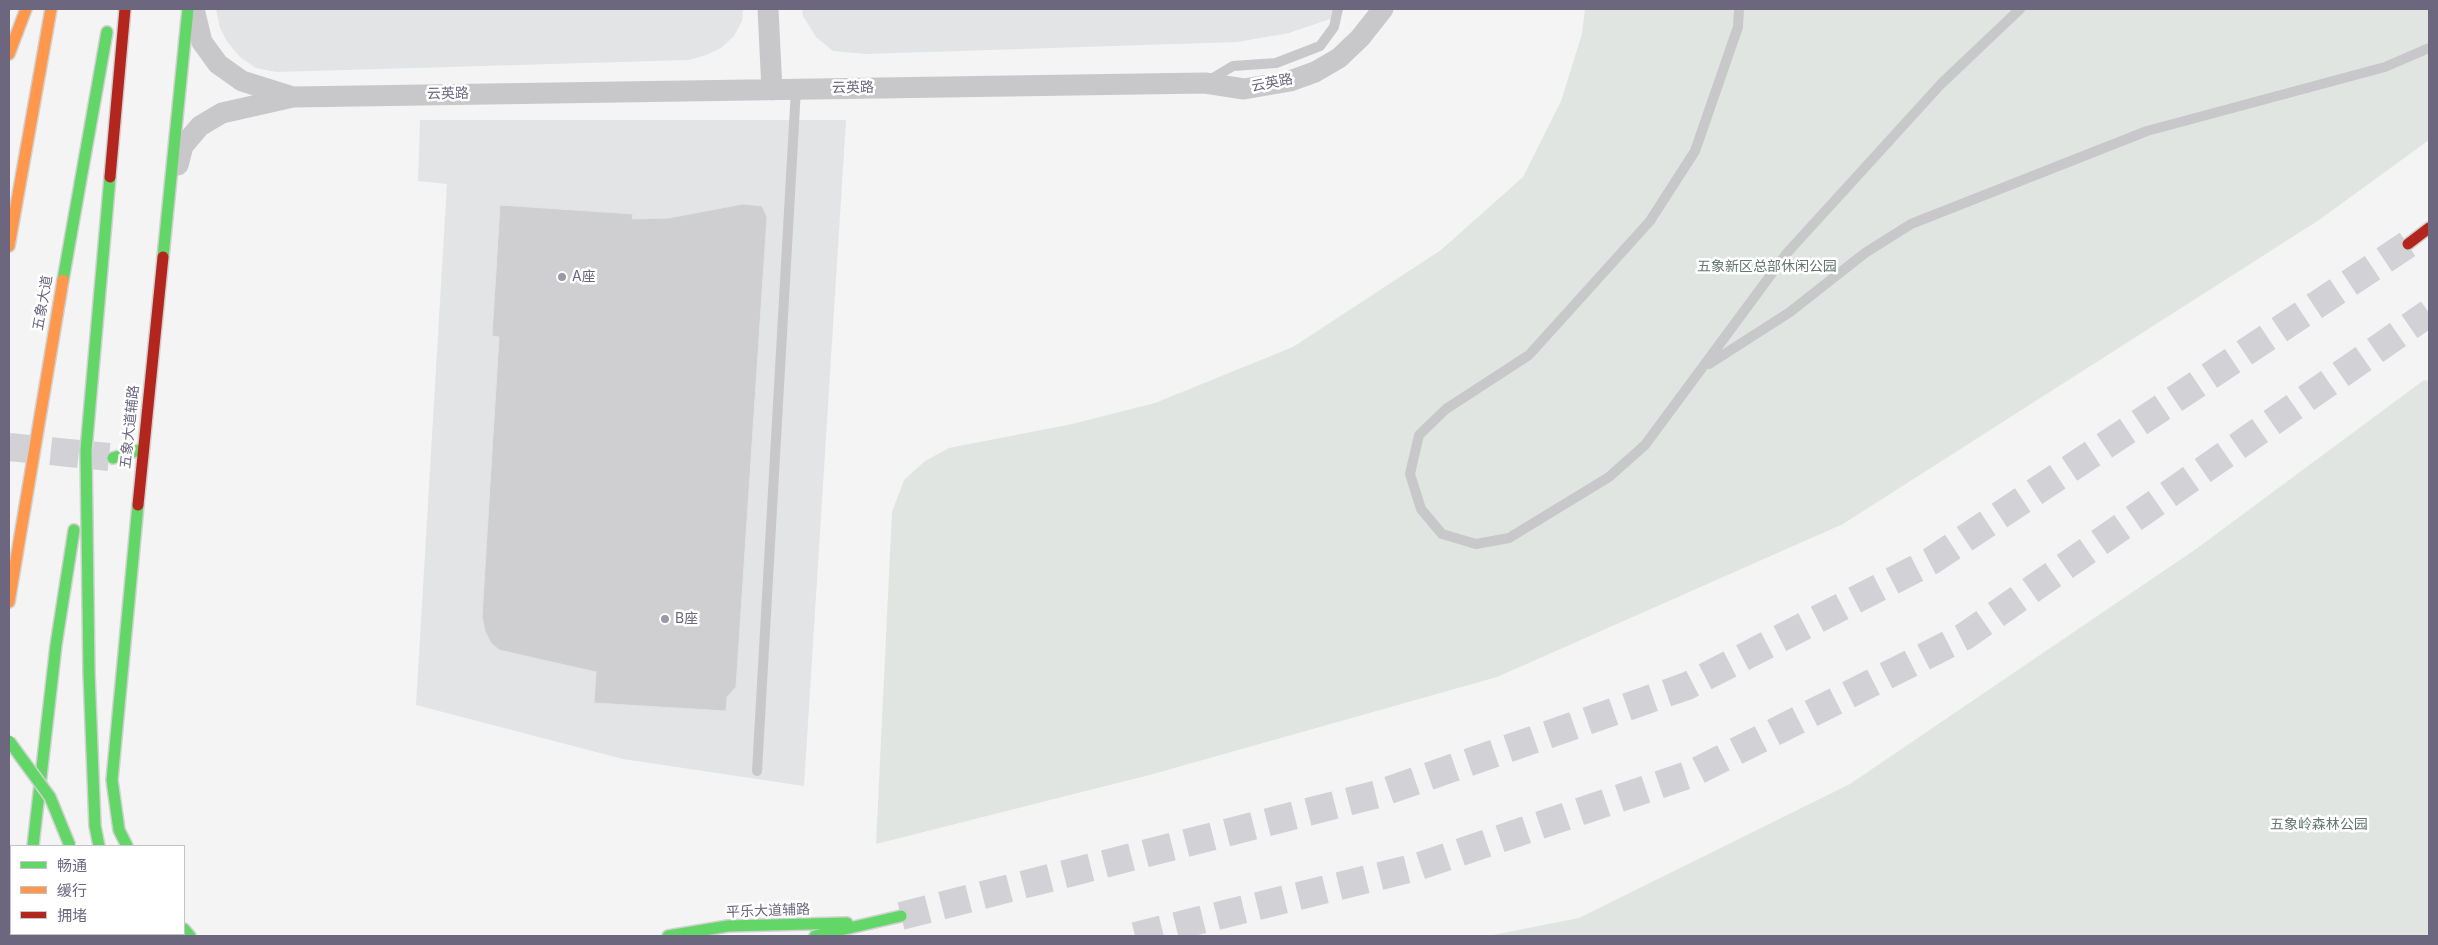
<!DOCTYPE html>
<meta charset="utf-8">
<style>
body{margin:0}
#map{position:relative;width:2438px;height:945px;overflow:hidden;background:#f3f4f3;font-family:Inter,"Noto Sans SC",sans-serif}
canvas{display:block}
.frame{position:absolute;inset:0;border:10px solid #6c677f;pointer-events:none}
.legend{position:absolute;left:10px;top:845px;width:175px;height:90px;box-sizing:border-box;background:#fff;border:1px solid #c4c2cc;margin:0;padding:6px 9px;list-style:none;font-size:15px;color:#6c677f}
.legend li{display:flex;align-items:center;gap:10px;height:25px}
.legend b{width:25px;border:1px solid #c4c2cc}
</style>
<div id="map">
<canvas width="2438" height="945"></canvas>
<div class="frame"></div>
<ul class="legend">
<li><b style="height:6px;background:#63d668"></b>畅通</li>
<li><b style="height:6px;background:#ff974d"></b>缓行</li>
<li><b style="height:6px;background:#b3261e"></b>拥堵</li>
</ul>
</div>
<script>
const g = document.querySelector('canvas').getContext('2d');
g.lineJoin = 'round';
function fill(path, color) { g.fillStyle = color; g.fill(path, 'evenodd'); }
const shape = rows => new Path2D(rows.map(r => 'M' + r).join(''));
function stroke(path, color, width, dash) { g.strokeStyle = color; g.lineWidth = width; g.lineCap = dash ? 'butt' : 'round'; g.setLineDash(dash || []); g.stroke(path); }
function drawText(font, color, halo, rows, align = 'center') {
  g.font = font + ' Inter,"Noto Sans SC",sans-serif'; g.lineWidth = 5; g.setLineDash([]); g.textBaseline = 'middle'; g.strokeStyle = halo; g.fillStyle = color; for (const [text, x, y, turn = 0] of rows) {
    g.save(); g.translate(x, y); g.rotate((+turn || 0) * Math.PI / 180); g.textAlign = isNaN(turn) ? turn : align; if (halo) g.strokeText(text, 0, 0); g.fillText(text, 0, 0); g.restore();
  }
}
fill(shape([
 [216,9,743,9,742,21,734,36,721,48,706,55,689,60,276,72,256,68,240,57,228,43,220,28],
 [802,9,1338,9,1330,19,1289,33,1237,42,866,54,833,51,816,37,803,16],
 [420,120,846,120,804,786,623,759,416,705,447,184,418,181]
]), '#e3e4e5');
fill(shape([
 [1585,9,2429,9,2429,140,2319,220,1843,524,1497,677,1153,774,876,844,892,512,904,480,925,461,949,448,1072,424,1155,403,1293,347,1441,250,1523,177,1561,101,1582,34],
 [2424,380,2429,381,2429,936,1488,936,1579,918,1850,784,2196,549]
]), '#e0e5e2');
const building = shape([
 [743,204,762,206,767,217,736,687,727,697,726,711,594,703,596,672,499,650,491,643,485,631,482,617,499,337,492,336,500,205,633,214,632,219,669,218,743,204]
]);
fill(building, '#cfcfd1');
stroke(building, '#e2e3e2', 1);
stroke(shape([
 [9,447,109,457]
]), '#d1d1d6', 28, [28, 14]);
stroke(shape([
 [901,916,1378,794,1687,686,1931,561,2408,244],
 [1135,936,1417,867,1691,774,1965,636,2429,313]
]), '#d1d1d6', 28, [28, 14]);
const fast = shape([
 [163,257,188,9],
 [63,280,107,32],
 [113,458,143,449],
 [33,846,56,645,74,530],
 [99,846,95,826,89,673,86,450,110,177],
 [127,846,119,830,112,780,138,505],
 [184,929,190,936],
 [27,934,27,936],
 [89,934,89,936],
 [127,934,128,936],
 [668,936,728,926,847,923],
 [815,936,901,916]
]);
const slow = shape([
 [9,54,26,9],
 [9,246,51,9],
 [9,602,63,280]
]);
const jam = shape([
 [110,177,125,9],
 [2408,244,2429,228],
 [138,505,163,257]
]);
stroke(fast, '#d1d1d2', 14);
stroke(slow, '#d1d1d2', 14);
stroke(jam, '#d1d1d2', 14);
stroke(shape([
 [1739,9,1738,27,1695,151,1650,221,1529,355,1446,409,1419,435,1410,474,1421,509,1442,534,1476,544,1509,538,1609,477,1645,445,1787,253,1941,84,2020,9],
 [1208,81,1233,66,1276,63,1320,46,1334,27,1338,9],
 [1709,364,1790,312,1865,253,1911,224,2147,131,2385,67,2429,48],
 [757,771,796,89]
]), '#c8c8ca', 10);
stroke(shape([
 [194,9,202,42,218,64,242,81,293,97],
 [768,9,772,90],
 [178,165,183,146,200,126,222,113,293,97,1205,83,1244,89,1290,81,1315,72,1339,58,1360,38,1383,9]
]), '#c8c8ca', 21);
stroke(fast, '#63d668', 11);
stroke(slow, '#ff974d', 11);
stroke(jam, '#b3261e', 11);
const fastBridge = shape([
 [9,741,50,797,70,846]
]);
stroke(fastBridge, '#d1d1d2', 14, []);
stroke(fastBridge, '#63d668', 11);
for (const [x, y, r, color] of [
 [562,277,5,"#9b98a8"],
 [665,619,5,"#9b98a8"]
]) { const dot = new Path2D(); dot.arc(x, y, r, 0, 2 * Math.PI); g.fillStyle = color; g.fill(dot); stroke(dot, '#fff', 2); }
drawText('14px', '#6c677f', '#fff', [
 ["云英路",1272,83,-11],
 ["云英路",853,88,-1],
 ["云英路",448,94,-1],
 ["五象大道",43,303,-80],
 ["五象大道辅路",130,427,-84],
 ["平乐大道辅路",768,911,-2]
]);
drawText('14px', '#65776f', '#fff', [
 ["五象新区总部休闲公园",1767,267],
 ["五象岭森林公园",2319,825]
]);
drawText('14px', '#6c677f', '#fff', [
 ["A座",572,277],
 ["B座",675,619]
], 'left');
</script>
